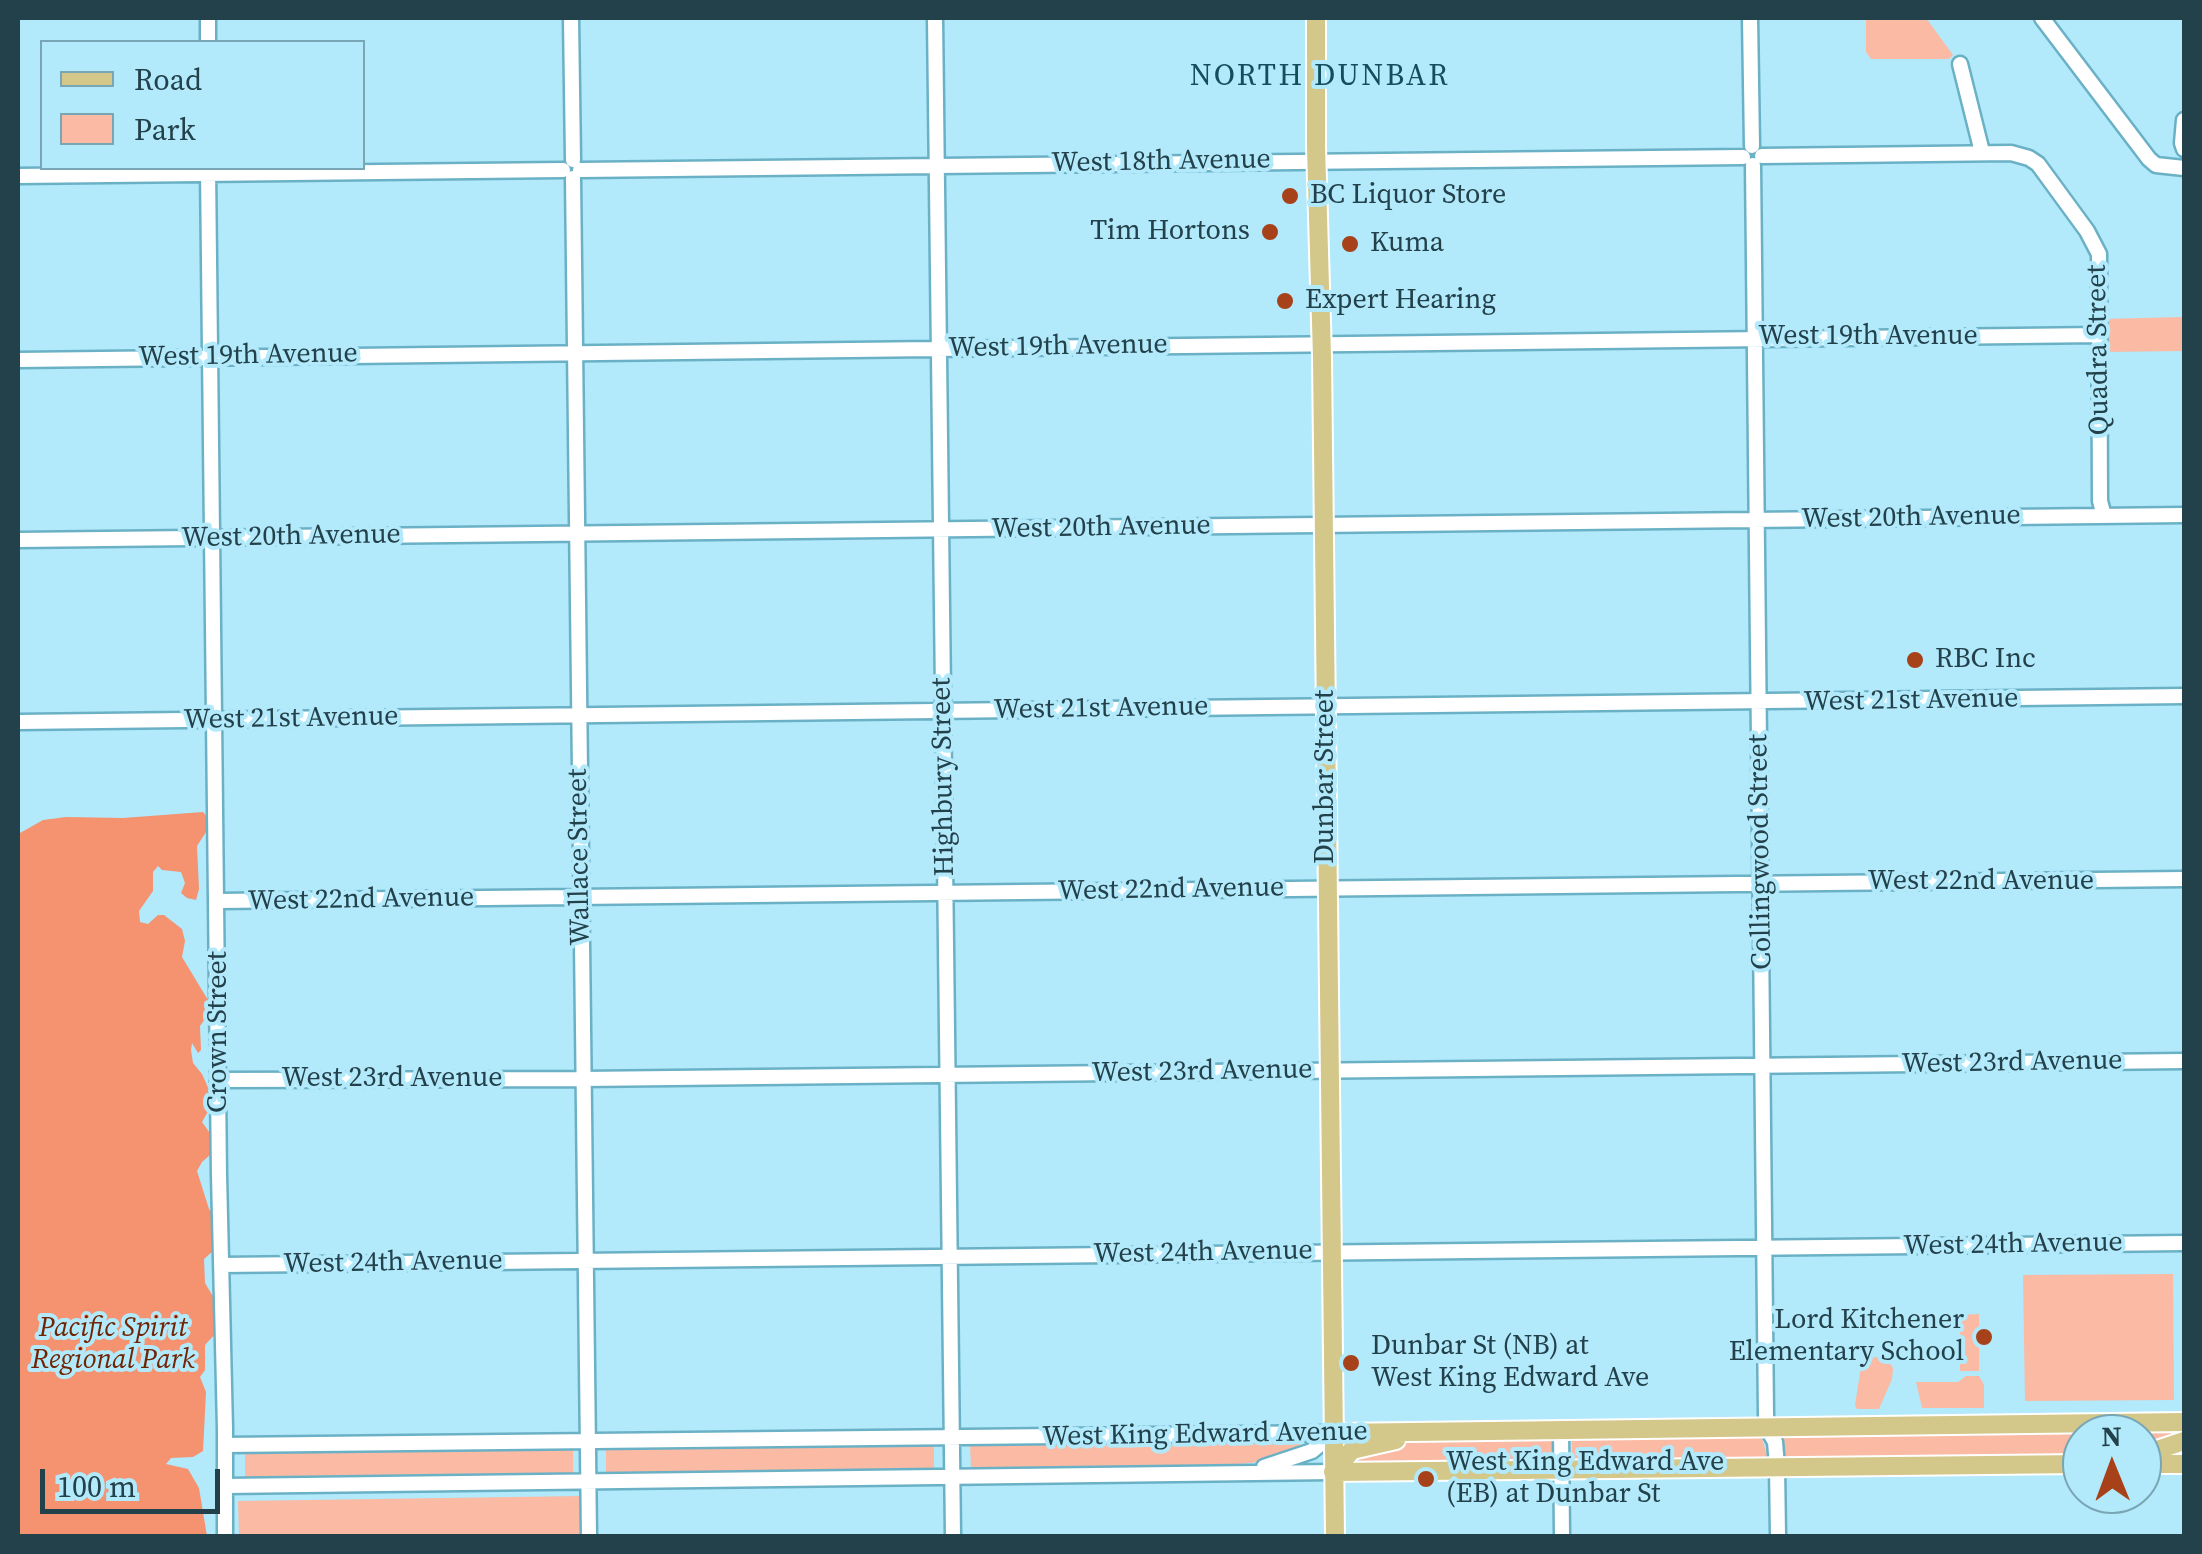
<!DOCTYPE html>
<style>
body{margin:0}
#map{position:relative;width:2202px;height:1554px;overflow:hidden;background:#b2e9fb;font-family:"Source Serif 4",serif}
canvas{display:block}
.frame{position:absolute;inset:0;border:20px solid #23414a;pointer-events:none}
.legend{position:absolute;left:40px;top:40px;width:325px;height:130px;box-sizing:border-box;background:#b2e9fb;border:2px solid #79a6b4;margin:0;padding:12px 18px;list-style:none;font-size:30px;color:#23414a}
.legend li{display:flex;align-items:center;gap:20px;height:50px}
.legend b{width:50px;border:2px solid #79a6b4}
.north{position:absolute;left:2062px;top:1414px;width:100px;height:100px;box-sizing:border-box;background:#b2e9fb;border:2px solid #79a6b4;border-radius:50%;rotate:359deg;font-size:28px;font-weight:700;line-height:40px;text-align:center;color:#23414a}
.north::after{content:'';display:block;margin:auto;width:35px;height:45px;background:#a74119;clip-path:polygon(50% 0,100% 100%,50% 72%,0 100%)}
.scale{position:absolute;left:40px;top:1469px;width:180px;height:45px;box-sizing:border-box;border:5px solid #23414a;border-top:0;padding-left:12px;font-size:30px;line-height:35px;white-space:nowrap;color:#23414a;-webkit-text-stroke:8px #b2e9fb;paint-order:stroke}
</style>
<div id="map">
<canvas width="2202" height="1554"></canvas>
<div class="frame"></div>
<ul class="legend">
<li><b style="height:12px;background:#d3c88a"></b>Road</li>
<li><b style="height:28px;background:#fabaa4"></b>Park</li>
</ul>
<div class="north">N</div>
<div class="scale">100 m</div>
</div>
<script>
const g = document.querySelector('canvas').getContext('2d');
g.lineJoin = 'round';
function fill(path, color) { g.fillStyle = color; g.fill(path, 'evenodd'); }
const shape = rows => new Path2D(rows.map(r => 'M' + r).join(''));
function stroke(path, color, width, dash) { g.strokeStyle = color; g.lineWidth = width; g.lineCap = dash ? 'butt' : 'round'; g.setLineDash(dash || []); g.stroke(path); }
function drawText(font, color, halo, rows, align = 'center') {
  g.font = font + ' "Source Serif 4",serif'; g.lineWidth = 8; g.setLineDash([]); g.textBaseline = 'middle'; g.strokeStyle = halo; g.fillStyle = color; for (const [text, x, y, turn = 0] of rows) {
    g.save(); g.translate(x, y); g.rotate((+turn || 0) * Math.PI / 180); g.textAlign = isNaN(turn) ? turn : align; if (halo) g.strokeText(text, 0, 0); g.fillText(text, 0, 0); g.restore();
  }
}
fill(shape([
 [1866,18,1926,18,1953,55,1949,59,1871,59,1866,52],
 [2182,317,2183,351,2104,352,2103,319],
 [2173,1274,2174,1400,2025,1401,2023,1275],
 [1979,1314,1979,1371,1960,1371,1960,1315],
 [1872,1357,1886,1358,1893,1368,1892,1379,1879,1409,1857,1409,1855,1405,1861,1367],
 [1966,1376,1979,1376,1984,1385,1984,1408,1922,1408,1916,1382,1958,1382],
 [2181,1431,2182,1438,2142,1452,2142,1434,2082,1434,2082,1458,1785,1460,1780,1455,1777,1434],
 [1761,1435,1769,1462,1572,1461,1572,1439,1576,1437],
 [1505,1437,1550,1438,1554,1440,1554,1461,1549,1463,1377,1465,1355,1459,1354,1454,1391,1445,1411,1442],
 [1298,1442,1307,1448,1268,1461,1211,1467,971,1470,970,1444],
 [934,1446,934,1472,606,1475,606,1449],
 [573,1450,573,1476,245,1479,245,1453],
 [582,1496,583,1536,239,1536,238,1501]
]), '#fabaa4');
fill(shape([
 [203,812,208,818,206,832,197,846,199,889,196,900,187,898,181,893,185,883,181,872,162,870,158,866,153,872,153,891,139,911,140,922,148,924,158,915,164,915,182,929,185,941,182,957,211,1005,210,1012,200,1026,201,1050,198,1053,192,1043,191,1050,193,1063,202,1074,210,1092,210,1108,202,1122,212,1136,210,1155,202,1162,197,1171,209,1209,218,1218,213,1251,204,1259,205,1283,218,1305,216,1333,205,1345,205,1370,200,1377,206,1392,203,1451,193,1457,171,1458,166,1464,188,1469,199,1488,207,1536,18,1536,18,839,20,833,43,820,66,817,123,818]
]), '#f5926f');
const minor = shape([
 [571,18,573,160],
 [935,18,953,1536],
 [1750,18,1752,146],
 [2042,18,2149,159,2156,165,2184,168],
 [208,42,208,18],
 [1960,64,1982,152],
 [2184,120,2182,143,2184,149],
 [1762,156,2011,153,2029,158,2038,164,2087,231,2099,254,2100,501,2104,516],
 [1753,165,1766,1415,1767,1428,1775,1442,1777,1466,1778,1536],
 [208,168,219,1175,225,1429,225,1536],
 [580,170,1743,157],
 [18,176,563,170],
 [573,178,589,1536],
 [18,360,2099,335],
 [18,540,2184,515],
 [18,722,2184,696],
 [218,901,2184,879],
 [219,1080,583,1079,2184,1061],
 [221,1265,2184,1243],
 [1561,1430,1562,1536],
 [225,1445,1334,1433],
 [1264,1467,1312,1451,1334,1433],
 [225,1486,1333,1472]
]);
const major = shape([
 [1316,18,1316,146,1322,357,1335,1536],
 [1334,1433,2184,1422],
 [2142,1455,2184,1441],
 [2142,1464,2184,1464],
 [1333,1472,2082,1464],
 [1333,1472,1352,1450,1396,1440]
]);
stroke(minor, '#6bb1c6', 19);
stroke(major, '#fff', 22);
stroke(minor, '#fff', 14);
stroke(major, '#d3c88a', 18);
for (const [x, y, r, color] of [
 [1290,196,10,"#a74119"],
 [1270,232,10,"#a74119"],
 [1350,244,10,"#a74119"],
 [1285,301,10,"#a74119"],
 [1915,660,10,"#a74119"],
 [1984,1337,10,"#a74119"],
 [1351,1363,10,"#a74119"],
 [1426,1479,10,"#a74119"]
]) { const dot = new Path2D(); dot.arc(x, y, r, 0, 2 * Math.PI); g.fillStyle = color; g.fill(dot); stroke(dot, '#b2e9fb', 4); }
drawText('28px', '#23414a', '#b2e9fb', [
 ["West 18th Avenue",1161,162,-1],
 ["West 19th Avenue",1868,337],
 ["West 19th Avenue",1058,347,-1],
 ["Quadra Street",2099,350,-91],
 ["West 19th Avenue",248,356,-1],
 ["West 20th Avenue",1911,518,-1],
 ["West 20th Avenue",1101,528,-1],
 ["West 20th Avenue",291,537,-1],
 ["West 21st Avenue",1911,701,-1],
 ["West 21st Avenue",1101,709,-1],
 ["West 21st Avenue",291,719,-1],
 ["Highbury Street",944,777,-91],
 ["Dunbar Street",1326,777,-90],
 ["Collingwood Street",1761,852,-91],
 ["Wallace Street",580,857,-91],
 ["West 22nd Avenue",1981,882],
 ["West 22nd Avenue",1171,890,-1],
 ["West 22nd Avenue",361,900,-1],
 ["Crown Street",219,1032,-90],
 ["West 23rd Avenue",2012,1063,-1],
 ["West 23rd Avenue",1202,1072,-1],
 ["West 23rd Avenue",392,1079],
 ["West 24th Avenue",2013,1245,-1],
 ["West 24th Avenue",1203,1253,-1],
 ["West 24th Avenue",393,1263,-1],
 ["West King Edward Avenue",1205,1435,-1]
]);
drawText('28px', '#23414a', '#b2e9fb', [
 ["BC Liquor Store",1310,196],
 ["Tim Hortons",1250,232,"right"],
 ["Kuma",1370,244],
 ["Expert Hearing",1305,301],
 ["RBC Inc",1935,660],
 ["Lord Kitchener",1964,1321,"right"],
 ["Elementary School",1964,1353,"right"],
 ["Dunbar St (NB) at",1371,1347],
 ["West King Edward Ave",1371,1379],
 ["West King Edward Ave",1446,1463],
 ["(EB) at Dunbar St",1446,1495]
], 'left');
drawText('italic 28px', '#712402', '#b2e9fb', [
 ["Pacific Spirit",113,1329],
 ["Regional Park",113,1361]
]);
g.letterSpacing = '2.5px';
drawText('30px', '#164d5c', '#b2e9fb', [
 ["NORTH DUNBAR",1320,77]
]);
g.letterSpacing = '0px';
</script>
